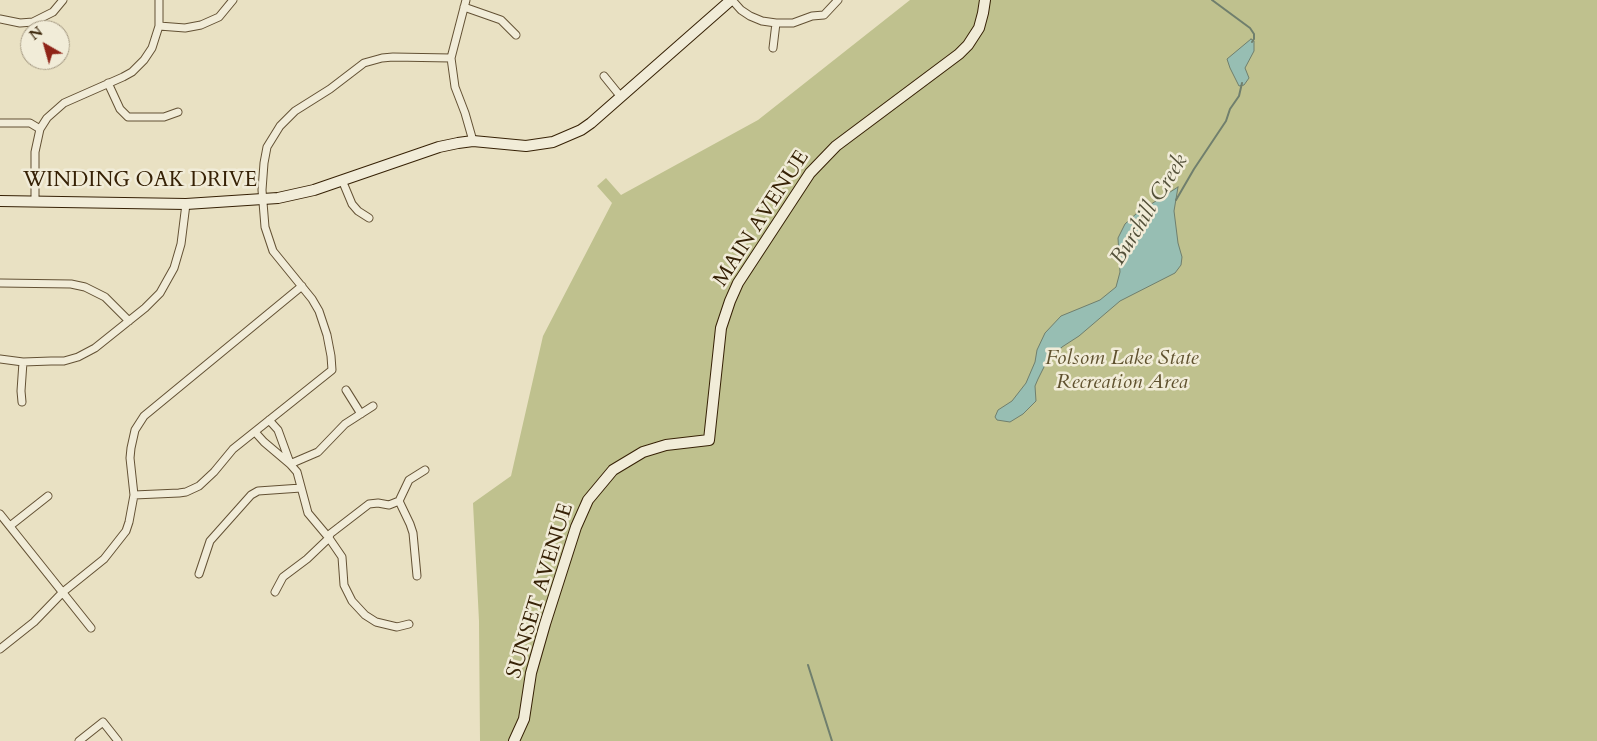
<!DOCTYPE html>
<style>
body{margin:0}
#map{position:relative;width:1597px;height:741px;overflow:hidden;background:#e9e1c3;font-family:Cardo,serif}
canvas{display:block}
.north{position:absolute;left:20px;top:20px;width:50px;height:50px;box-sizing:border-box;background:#f1ecd8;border:1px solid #a69b84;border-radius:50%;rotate:322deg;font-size:14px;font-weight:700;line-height:20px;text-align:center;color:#362105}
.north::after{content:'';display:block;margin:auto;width:18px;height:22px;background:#8f2418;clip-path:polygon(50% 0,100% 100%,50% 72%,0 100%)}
</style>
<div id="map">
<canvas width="1597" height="741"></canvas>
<div class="north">N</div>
</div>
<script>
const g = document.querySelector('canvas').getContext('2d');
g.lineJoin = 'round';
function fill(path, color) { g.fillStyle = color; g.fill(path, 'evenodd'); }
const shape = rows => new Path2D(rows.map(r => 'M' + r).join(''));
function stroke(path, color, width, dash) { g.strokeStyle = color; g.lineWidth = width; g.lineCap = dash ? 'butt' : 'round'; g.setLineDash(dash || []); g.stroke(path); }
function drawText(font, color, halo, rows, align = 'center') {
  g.font = font + ' Cardo,serif'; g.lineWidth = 5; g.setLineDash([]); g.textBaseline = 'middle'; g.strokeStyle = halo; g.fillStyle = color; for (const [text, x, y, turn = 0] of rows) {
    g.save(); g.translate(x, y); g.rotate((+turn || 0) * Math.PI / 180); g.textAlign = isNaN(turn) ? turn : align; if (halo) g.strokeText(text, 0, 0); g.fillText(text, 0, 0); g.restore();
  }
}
fill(shape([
 [910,0,1597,0,1597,741,480,741,479,621,473,503,511,476,543,336,612,203,597,186,606,178,621,195,758,120]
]), '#bfc18e');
const water = shape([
 [1251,39,1254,41,1254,51,1245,68,1249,78,1244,85,1239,86,1230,68,1227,59,1251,39],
 [1178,187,1174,211,1178,243,1182,257,1181,265,1175,273,1120,301,1079,336,1062,347,1045,365,1038,379,1035,386,1036,401,1023,414,1010,422,997,420,995,417,998,410,1012,401,1026,383,1035,362,1037,350,1045,333,1061,316,1100,300,1116,287,1120,272,1118,238,1125,224,1137,213,1178,187]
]);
fill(water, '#97beb3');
stroke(water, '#707f6d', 1);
stroke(shape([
 [1212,0,1250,28,1254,34,1254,39,1252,42],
 [1176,200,1194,169,1226,121,1230,109,1239,96,1242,83],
 [808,665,832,741]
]), '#707f6d', 2);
const street = shape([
 [466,0,451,58,455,87,465,113,473,141],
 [732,0,741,10,750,16,762,21,776,23,793,23,812,16,824,15,838,0],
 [464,7,501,20,516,35],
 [0,19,20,23,33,22,53,12,63,0],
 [159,26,185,28,201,25,219,17,233,0],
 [773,48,776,23],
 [604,76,621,97],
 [108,83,120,109,128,117,164,117,178,112],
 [0,123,30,123,40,129],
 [342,180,352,204,358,211,369,218],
 [35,201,35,152,40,129,47,118,64,103,123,77,132,72,144,60,152,48,159,26,159,0],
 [0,283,71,284,85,287,105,297,129,321],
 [0,359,23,362,51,361,64,361,78,357,95,348,145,308,160,293,174,268,181,244,186,204],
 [346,390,361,414],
 [22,402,21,391,23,362],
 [269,420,278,430,290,463],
 [255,432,264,442,290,464,297,472,308,513,329,538,342,557,344,585,352,601,365,615,376,622,397,627,409,624],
 [290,464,318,452,345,424,373,406],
 [134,495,179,493,186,492,199,486,214,472,233,449,332,370,331,356,327,335,319,311,312,299,273,251,265,227,262,190,264,163,267,147,280,126,295,111,330,89,364,63,382,58,393,57,451,58],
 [399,501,410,524,413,533,417,576],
 [399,501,409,480,425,470],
 [0,514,91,628],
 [10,526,48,496],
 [199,574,210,541,251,495,258,491,301,488],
 [275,592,283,577,307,559,329,538,330,534,369,504,378,503,389,505,399,501],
 [0,649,34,622,63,592,104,559,126,531,129,522,134,495,130,458,131,448,135,430,144,416,302,286],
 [79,741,103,722,118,741]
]);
const secondary = shape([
 [0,201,186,204,278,198,314,190,439,147,458,143,473,141,526,146,553,142,581,130,591,123,731,0],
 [514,741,524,719,531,673,545,624,576,527,588,500,613,470,643,452,666,445,709,440,721,328,730,301,738,283,810,173,836,146,959,54,968,45,979,28,983,13,985,0]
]);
stroke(street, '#635134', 9);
stroke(secondary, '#362105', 12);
stroke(street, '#f1ecd8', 7);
stroke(secondary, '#f1ecd8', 10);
drawText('21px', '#362105', '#f1ecd8', [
 ["WINDING OAK DRIVE",140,181],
 ["MAIN AVENUE",762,219,-57],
 ["SUNSET AVENUE",541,591,-73]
]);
drawText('italic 21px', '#5f512e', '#f1ecd8', [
 ["Folsom Lake State",1122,359],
 ["Recreation Area",1122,383]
]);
drawText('italic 22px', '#535039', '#f1ecd8', [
 ["Burchill Creek",1150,210,-58]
]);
</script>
